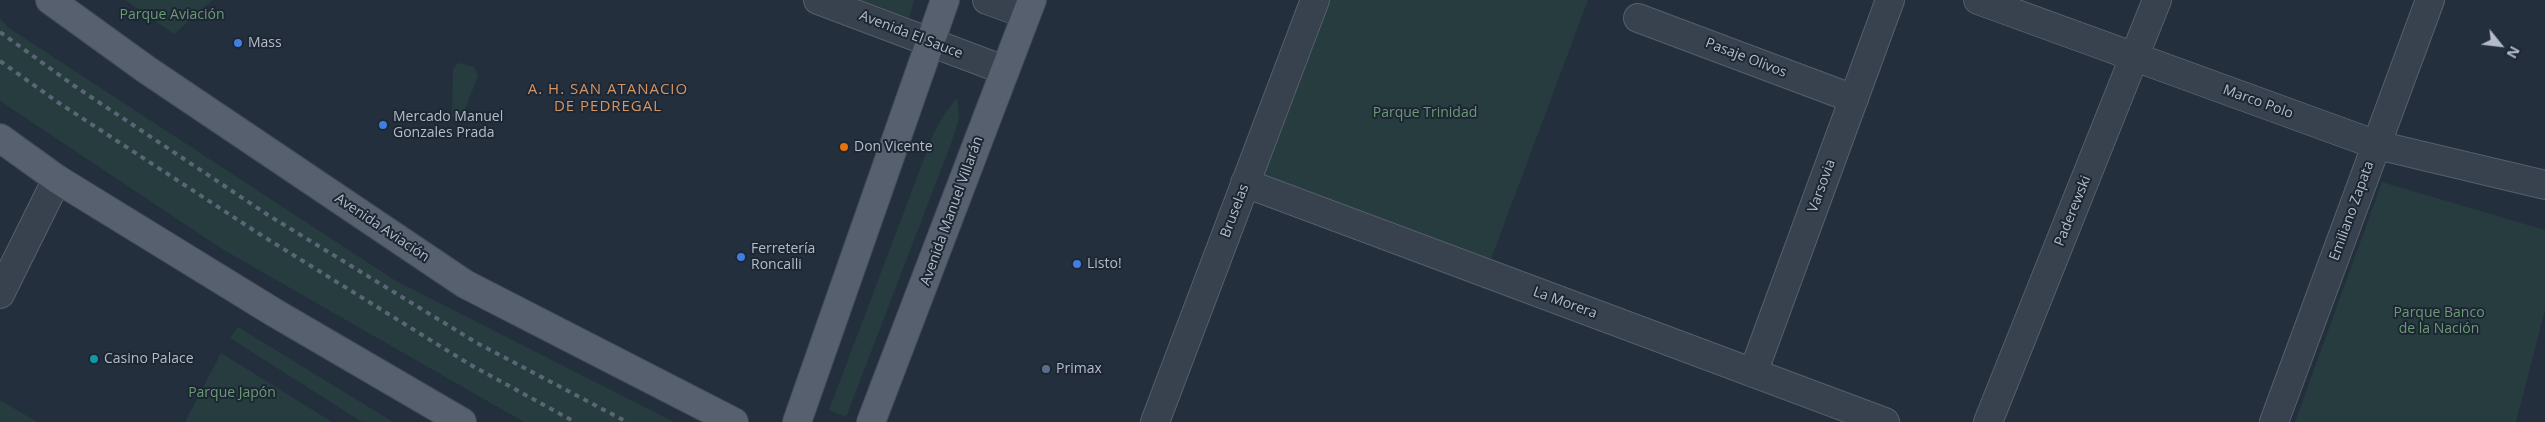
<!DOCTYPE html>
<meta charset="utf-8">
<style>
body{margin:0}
#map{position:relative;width:2545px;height:422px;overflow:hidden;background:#242f3e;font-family:"Open Sans",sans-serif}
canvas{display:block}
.north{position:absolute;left:2475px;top:20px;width:50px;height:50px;-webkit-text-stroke:4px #1d2633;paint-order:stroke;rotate:119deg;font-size:14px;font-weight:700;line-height:20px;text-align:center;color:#b4bcc9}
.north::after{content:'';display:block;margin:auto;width:18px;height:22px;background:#b4bcc9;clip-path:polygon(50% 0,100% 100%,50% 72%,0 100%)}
</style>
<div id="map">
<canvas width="2545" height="422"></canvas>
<div class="north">N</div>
</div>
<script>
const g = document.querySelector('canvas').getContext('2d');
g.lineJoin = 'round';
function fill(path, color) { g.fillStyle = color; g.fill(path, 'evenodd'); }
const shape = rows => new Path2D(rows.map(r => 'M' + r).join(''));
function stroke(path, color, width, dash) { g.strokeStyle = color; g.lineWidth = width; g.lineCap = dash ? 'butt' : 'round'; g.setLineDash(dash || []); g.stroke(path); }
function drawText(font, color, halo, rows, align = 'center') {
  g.font = font + ' "Open Sans",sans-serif'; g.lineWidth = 4; g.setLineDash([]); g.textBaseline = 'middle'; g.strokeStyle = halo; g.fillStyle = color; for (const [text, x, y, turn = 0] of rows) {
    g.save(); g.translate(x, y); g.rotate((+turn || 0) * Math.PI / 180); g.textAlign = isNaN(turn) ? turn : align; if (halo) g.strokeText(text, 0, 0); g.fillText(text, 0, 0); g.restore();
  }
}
fill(shape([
 [125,0,213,0,174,34],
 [861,0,914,0,909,18],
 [1330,0,1588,0,1491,259,1264,175],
 [0,19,9,28,396,281,674,422,524,422,222,249,0,101],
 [460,63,474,67,478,76,463,114,458,119,452,118,452,114,453,70,456,65],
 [957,98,959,118,952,141,846,417,829,410,933,135,945,113],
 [2382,182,2545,230,2545,310,2516,422,2295,422],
 [238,327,393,422,362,422,230,338],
 [221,353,332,422,185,422],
 [0,400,37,422,0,422]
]), '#263c3f');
const minor = shape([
 [818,0,1004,70],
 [987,0,1026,14],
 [1978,0,2377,145,2545,185],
 [1638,18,1854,99],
 [1245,183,1885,422],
 [0,294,57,179],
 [1753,373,1890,0],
 [1155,422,1315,0],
 [1988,422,2157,0],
 [2274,422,2430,0]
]);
const major = shape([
 [50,0,147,70,465,284,734,422],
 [0,138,57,179,275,313,462,422],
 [797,422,945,0],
 [871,422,1032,0]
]);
stroke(minor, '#565f6c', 30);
stroke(major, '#414a57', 30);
stroke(minor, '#38414e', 28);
stroke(major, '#56606e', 28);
stroke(shape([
 [0,32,73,85,268,215,477,343,627,422],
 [0,61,59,103,261,235,469,364,575,422]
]), '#5a6575', 4, [5, 5]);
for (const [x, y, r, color] of [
 [238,43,5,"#3f7fe0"],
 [383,125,5,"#3f7fe0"],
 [844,147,5,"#e8710a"],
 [741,257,5,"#3f7fe0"],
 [1077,264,5,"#3f7fe0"],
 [94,359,5,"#0f9aa8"],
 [1046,369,5,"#5c6f8a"]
]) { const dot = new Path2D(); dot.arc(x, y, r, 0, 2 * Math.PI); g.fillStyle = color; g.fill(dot); stroke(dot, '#1d2633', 2); }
drawText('14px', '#6b9a76', '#1d2633', [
 ["Parque Aviación",172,15],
 ["Parque Trinidad",1425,113],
 ["Parque Banco",2439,313],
 ["de la Nación",2439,329],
 ["Parque Japón",232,393]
]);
drawText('14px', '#b4bcc9', '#1d2633', [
 ["Avenida El Sauce",911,35,21],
 ["Pasaje Olivos",1746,58,21],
 ["Marco Polo",2258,102,20],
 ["Varsovia",1822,186,-70],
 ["Avenida Manuel Villarán",952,211,-70],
 ["Bruselas",1235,211,-69],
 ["Paderewski",2073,211,-68],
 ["Emiliano Zapata",2352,211,-70],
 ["Avenida Aviación",382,228,34],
 ["La Morera",1565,303,20]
]);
drawText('14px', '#b4bcc9', '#1d2633', [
 ["Mass",248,43],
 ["Mercado Manuel",393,117],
 ["Gonzales Prada",393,133],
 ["Don Vicente",854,147],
 ["Ferretería",751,249],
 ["Roncalli",751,265],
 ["Listo!",1087,264],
 ["Casino Palace",104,359],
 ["Primax",1056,369]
], 'left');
g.letterSpacing = '1px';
drawText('15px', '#d59563', '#1d2633', [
 ["A. H. SAN ATANACIO",608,90],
 ["DE PEDREGAL",608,107]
]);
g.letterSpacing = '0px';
</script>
